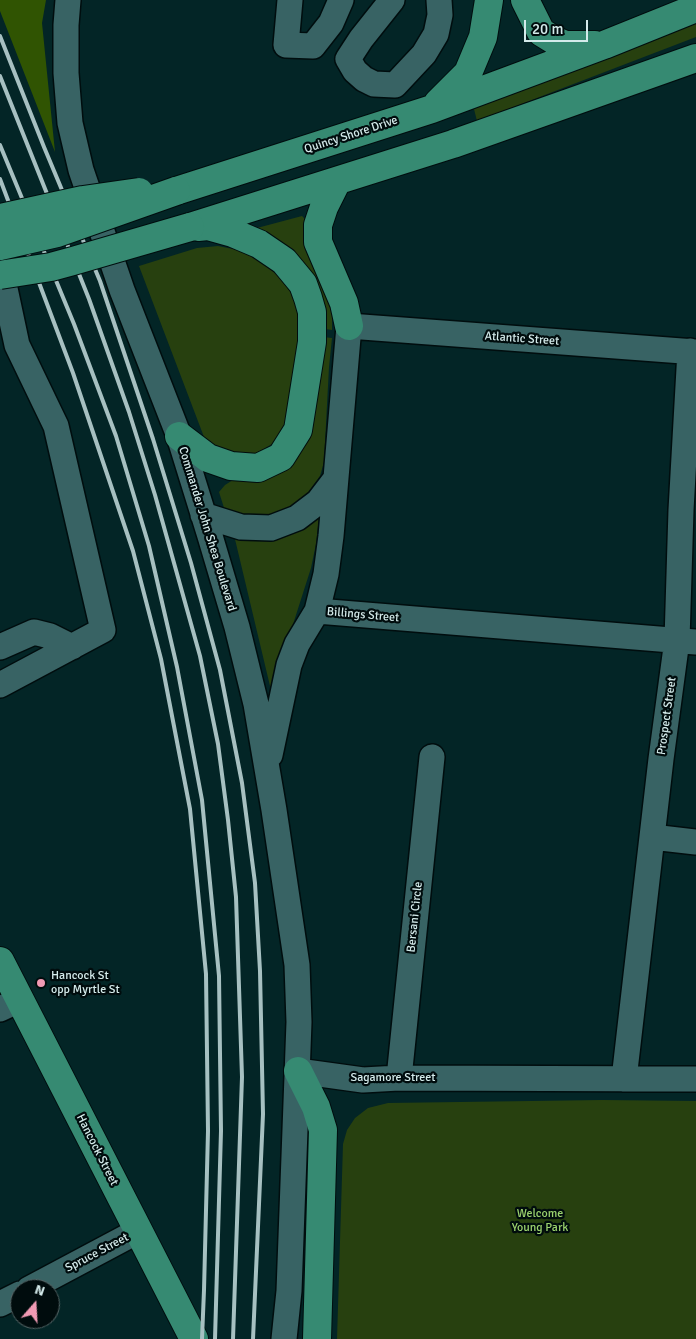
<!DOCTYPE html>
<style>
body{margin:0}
#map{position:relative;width:696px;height:1339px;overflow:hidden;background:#032526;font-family:Signika,sans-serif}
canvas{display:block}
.north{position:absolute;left:10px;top:1279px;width:50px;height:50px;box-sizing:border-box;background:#000c0d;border:1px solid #556566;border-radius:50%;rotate:19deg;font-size:14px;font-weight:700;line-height:20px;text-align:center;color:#d4ebeb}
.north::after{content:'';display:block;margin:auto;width:18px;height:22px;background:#f19ab4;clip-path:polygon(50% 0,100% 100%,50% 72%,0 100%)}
.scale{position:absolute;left:524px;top:20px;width:64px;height:22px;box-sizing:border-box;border:2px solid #d4ebeb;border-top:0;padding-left:6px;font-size:15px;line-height:18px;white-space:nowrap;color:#d4ebeb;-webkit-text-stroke:4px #000c0d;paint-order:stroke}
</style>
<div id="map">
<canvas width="696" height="1339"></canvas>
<div class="north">N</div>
<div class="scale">20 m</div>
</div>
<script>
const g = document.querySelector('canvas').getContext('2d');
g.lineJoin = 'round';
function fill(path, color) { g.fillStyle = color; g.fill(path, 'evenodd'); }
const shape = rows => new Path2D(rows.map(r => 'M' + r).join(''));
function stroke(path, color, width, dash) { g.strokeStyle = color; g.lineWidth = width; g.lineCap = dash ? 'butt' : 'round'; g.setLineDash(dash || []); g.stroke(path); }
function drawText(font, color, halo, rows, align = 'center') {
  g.font = font + ' Signika,sans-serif'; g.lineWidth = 4.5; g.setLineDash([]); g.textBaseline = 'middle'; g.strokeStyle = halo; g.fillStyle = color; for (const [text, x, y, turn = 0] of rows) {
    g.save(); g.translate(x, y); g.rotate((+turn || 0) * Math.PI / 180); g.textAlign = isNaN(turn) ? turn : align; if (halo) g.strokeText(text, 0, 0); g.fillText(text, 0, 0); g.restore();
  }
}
fill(shape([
 [696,21,696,37,477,121,474,109],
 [302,216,305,219,304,235,306,251,328,300,332,315,332,330,325,329,280,242,257,228],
 [218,246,238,250,263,262,283,281,298,304,302,331,287,428,272,444,253,455,233,455,212,445,204,437,139,266,197,248],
 [323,337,332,338,329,367,324,462,320,476,299,505,263,519,225,511,219,492,225,485,233,480,281,470,297,458,308,437],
 [317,515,319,517,316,544,311,568,273,687,270,686,234,535],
 [602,1100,696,1101,696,1339,337,1339,343,1144,347,1130,355,1118,368,1108,388,1103]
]), '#27400f');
fill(shape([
 [0,0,46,0,42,23,55,152,0,11]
]), '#305402');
const minor = shape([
 [68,0,66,25,66,73,70,123,81,170,122,290,179,436,210,536,237,627,256,704,274,810,297,965,299,1022,289,1291,284,1339],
 [290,0,286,45,313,46,331,23,341,0],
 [392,0,361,39,348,59,355,71,364,79,374,84,395,85,424,54,436,34,440,15,439,0],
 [0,265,17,345,56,426,103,630,0,685],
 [203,515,241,527,271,528,297,518,318,502,334,481],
 [317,611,696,642],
 [0,647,34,632,50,636,72,647],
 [270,755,289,665,297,644,317,611,326,574,331,536,349,326,696,352],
 [652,837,696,842],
 [0,1009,19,1000],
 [298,1071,363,1080,399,1078,696,1079],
 [399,1078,432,757],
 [624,1079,661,759,677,640,681,510,690,351],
 [29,1289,138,1231],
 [0,1304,20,1294]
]);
const major = shape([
 [525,0,541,32,554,40,565,45,595,45],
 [438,103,468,73,483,37,489,0],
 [337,181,324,207,318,225,318,242,344,303,349,326],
 [176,191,432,109,604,45,696,8],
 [190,227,453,144,696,58],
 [179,436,208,458,231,466,258,468,281,457,298,430,312,342,312,312,308,298,303,284,284,261,259,244,233,233,208,226,198,227],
 [0,961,194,1339],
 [298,1071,316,1107,323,1130,317,1339]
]);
stroke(minor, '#000d0e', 28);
stroke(major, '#000d0e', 30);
stroke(minor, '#386364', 25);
stroke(major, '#368a72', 28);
stroke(shape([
 [0,36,44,147,100,281,153,439,191,563,220,670,242,783,255,883,260,971,263,1114,253,1339],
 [0,76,89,299,129,412,155,495,200,656,218,744,228,820,236,897,242,1077,233,1339],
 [0,145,74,324,116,436,149,546,177,667,202,800,219,976,221,1131,215,1339],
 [0,179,73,373,133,551,161,659,190,809,206,974,208,1131,204,1290,202,1339]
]), '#a7c0c1', 4);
const majorBridge = shape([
 [0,218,83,200,139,192],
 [0,246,57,233,176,191],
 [0,275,51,267,73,261,190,227]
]);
stroke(majorBridge, '#000d0e', 30, []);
stroke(majorBridge, '#368a72', 28);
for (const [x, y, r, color] of [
 [41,983,5,"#f19ab4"]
]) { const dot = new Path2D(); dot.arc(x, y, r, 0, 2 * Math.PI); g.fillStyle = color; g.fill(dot); stroke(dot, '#000c0d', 2); }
drawText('12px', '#d4ebeb', '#000c0d', [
 ["Quincy Shore Drive",351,135,-18],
 ["Atlantic Street",522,339,4],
 ["Commander John Shea Boulevard",207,529,73],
 ["Billings Street",363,615,5],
 ["Prospect Street",667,716,-82],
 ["Bersani Circle",415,917,-84],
 ["Sagamore Street",393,1078],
 ["Hancock Street",97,1150,63],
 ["Spruce Street",97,1253,-28]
]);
drawText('12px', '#d4ebeb', '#000c0d', [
 ["Hancock St",51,976],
 ["opp Myrtle St",51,990]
], 'left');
drawText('12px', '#9bd26e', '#000c0d', [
 ["Welcome",540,1214],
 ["Young Park",540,1228]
]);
</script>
